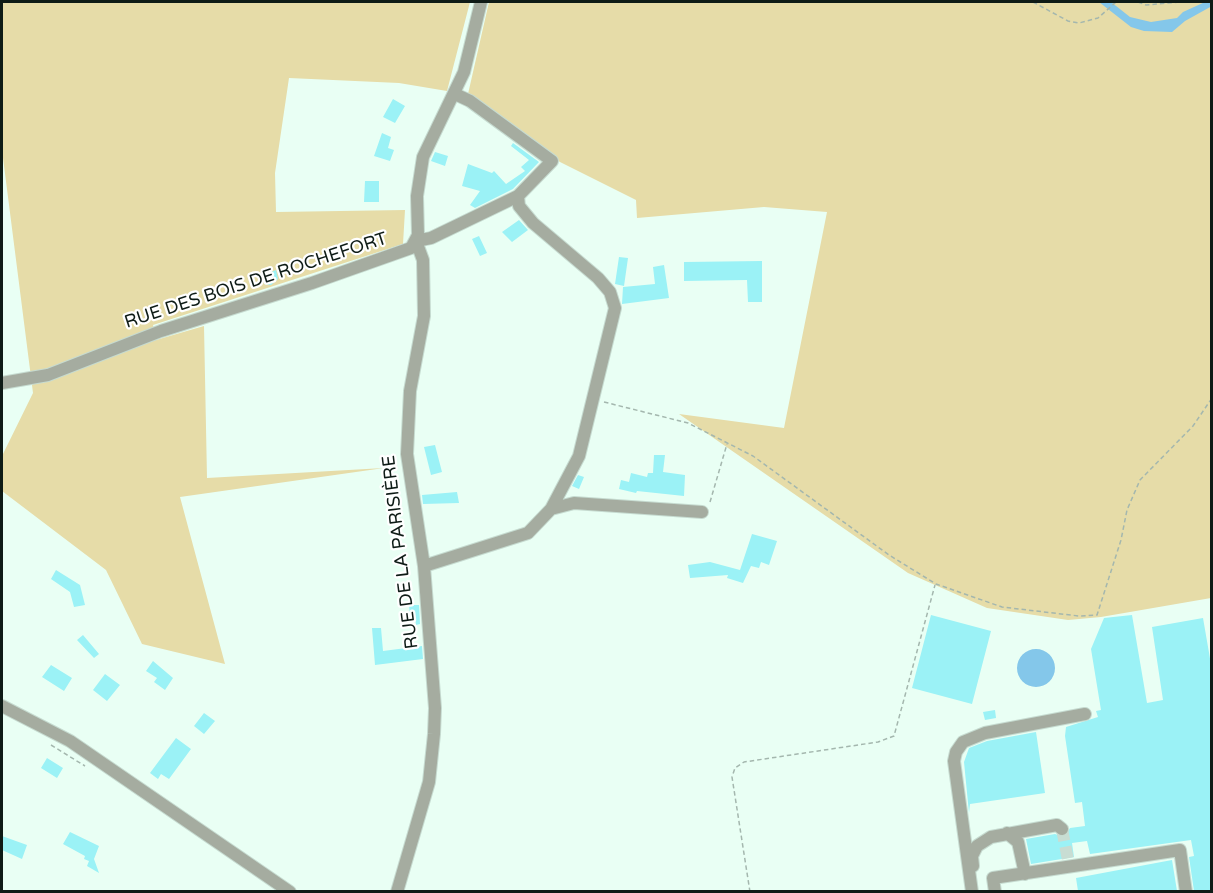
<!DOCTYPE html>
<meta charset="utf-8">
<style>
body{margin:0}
#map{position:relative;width:1213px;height:893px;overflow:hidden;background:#e9fff4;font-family:"Varela Round",sans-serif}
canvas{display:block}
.frame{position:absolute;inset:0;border:3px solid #0e1b16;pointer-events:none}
</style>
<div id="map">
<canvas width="1213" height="893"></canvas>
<div class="frame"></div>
</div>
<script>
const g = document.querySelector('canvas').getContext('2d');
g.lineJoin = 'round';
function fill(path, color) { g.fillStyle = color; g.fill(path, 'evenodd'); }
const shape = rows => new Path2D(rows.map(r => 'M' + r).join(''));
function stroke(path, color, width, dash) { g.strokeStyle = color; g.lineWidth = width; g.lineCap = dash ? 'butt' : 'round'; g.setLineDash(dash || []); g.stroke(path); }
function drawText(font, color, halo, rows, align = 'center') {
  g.font = font + ' "Varela Round",sans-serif'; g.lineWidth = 4.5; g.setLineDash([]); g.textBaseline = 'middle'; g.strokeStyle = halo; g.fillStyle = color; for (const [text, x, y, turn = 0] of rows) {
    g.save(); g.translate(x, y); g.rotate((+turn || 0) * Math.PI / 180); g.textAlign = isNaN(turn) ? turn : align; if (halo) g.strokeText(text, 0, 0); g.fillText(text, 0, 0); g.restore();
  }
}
fill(shape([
 [2,2,470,2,447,91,399,83,289,78,275,173,276,212,405,210,403,244,153,325,156,340,204,326,207,478,384,468,180,497,225,664,142,644,106,570,2,491,2,456,33,393,2,150],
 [489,2,1211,2,1211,598,1101,617,1068,620,987,608,908,573,679,414,784,428,827,212,764,207,637,218,636,200,560,162,468,94]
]), '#e6dca8');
fill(shape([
 [1099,2,1111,2,1130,17,1151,22,1177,18,1183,12,1205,2,1211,2,1212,6,1185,21,1172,32,1144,31,1131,27],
 '1017 668a19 19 0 1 1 38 0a19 19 0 1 1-38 0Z'
]), '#84c7ea');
fill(shape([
 [393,99,405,106,395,123,383,117],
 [382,133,391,137,388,148,394,150,390,161,374,156],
 [513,143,539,162,513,189,475,208,470,205,480,191,462,186,468,164,492,173,494,171,506,184,525,171,521,167,529,160,511,146],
 [435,152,448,156,445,166,431,161],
 [365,181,379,181,379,202,364,202],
 [519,220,528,230,512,242,502,232],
 [479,236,487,253,480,256,472,239],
 [619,257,628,258,624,286,615,284],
 [762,261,762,302,748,302,747,280,684,281,684,262],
 [664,265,669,298,622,304,623,287,655,284,653,267],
 [276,270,278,279,271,285,264,284,264,275],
 [435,445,442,472,431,475,424,447],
 [654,455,665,455,663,472,685,475,684,496,637,491,636,493,619,489,621,480,629,482,631,473,647,477,648,473,653,473],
 [578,475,584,477,579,489,572,486],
 [457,492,459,503,423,504,422,495],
 [752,534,777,541,769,565,761,562,759,568,751,566,743,583,727,578,728,575,690,578,688,565,710,562,740,570],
 [56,570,80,585,85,605,74,607,70,592,51,579],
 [409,605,419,605,420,624,416,625,415,616,410,616],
 [931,615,991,631,972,704,912,688],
 [1132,615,1147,703,1163,700,1152,627,1203,618,1212,670,1212,891,1194,891,1189,857,1194,856,1191,840,1090,854,1087,841,1072,843,1074,857,1031,864,1026,839,1055,834,1064,837,1070,828,1085,826,1082,802,1075,803,1065,736,1066,727,1098,717,1096,711,1101,710,1091,649,1104,618],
 [372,628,381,628,383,651,422,646,423,659,375,665],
 [83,635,99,654,94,658,77,640],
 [153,661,173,678,165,690,154,682,157,678,146,671],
 [51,665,72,678,64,691,42,677],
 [105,674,120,685,107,701,93,690],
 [995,710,996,718,985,720,983,712],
 [204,713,215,721,204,734,194,726],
 [1036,732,1045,793,970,804,969,813,964,762,969,748,987,741],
 [176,738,191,749,169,779,161,774,158,779,150,773],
 [47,758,63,768,57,778,41,768],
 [70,832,99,846,94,859,99,873,87,866,89,861,84,859,85,856,63,844],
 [2,836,27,845,22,859,2,850],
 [1172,860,1177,891,1078,891,1076,878]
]), '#9bf2f6');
stroke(shape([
 [1062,829,1068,860]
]), '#c8ddd3', 12, [12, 6]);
const minor = shape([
 [2,383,48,375,161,331,312,283,411,248,418,235,417,196,423,157,464,72,481,2],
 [551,509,574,503,702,512],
 [424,566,528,533,551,509,579,456,615,308,610,292,598,278,533,223,519,206,518,196],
 [2,706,70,741,290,892],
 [1007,833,1018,842,1025,874],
 [973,866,972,856,977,846,991,837,1057,825,1062,829],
 [397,892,429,782,434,734,435,708,424,566,407,454,410,391,424,316,423,260,416,241,431,238,518,196,552,161,470,101,455,94],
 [972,892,954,761,956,752,963,742,985,733,1085,714],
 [995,892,993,878,1180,850,1186,892]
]);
stroke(minor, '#c6dbd0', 14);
stroke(shape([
 [1033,2,1068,21,1079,23,1098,18,1116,2],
 [1138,2,1146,5,1180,2],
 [604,402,688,423,753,456,889,555,936,584,1002,607,1079,616,1097,615,1121,540,1127,510,1140,480,1193,426,1212,398],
 [710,502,727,444],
 [51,745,85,766],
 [750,892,732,777,735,768,744,762,878,742,894,736,935,585]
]), '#a4b7ae', 1.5, [4.5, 3]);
stroke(minor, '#a5aca0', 12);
drawText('18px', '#0e1b16', '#fff', [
 ["RUE DES BOIS DE ROCHEFORT",256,281,-18],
 ["RUE DE LA PARISIÈRE",401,552,-97]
]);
</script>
